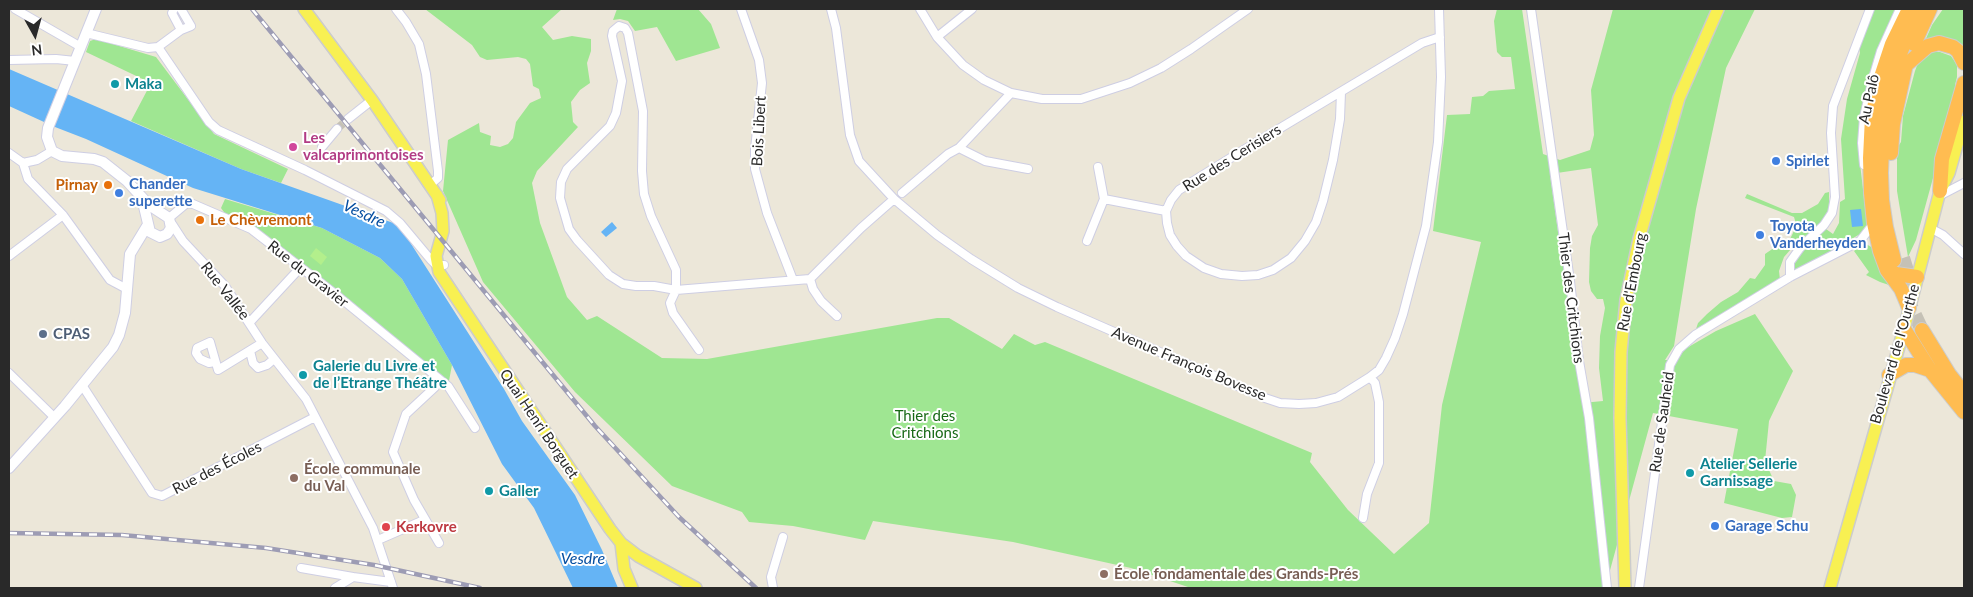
<!DOCTYPE html>
<meta charset="utf-8">
<style>
body{margin:0}
#map{position:relative;width:1973px;height:597px;overflow:hidden;background:#ece7d9;font-family:Lato,sans-serif}
canvas{display:block}
.frame{position:absolute;inset:0;border:10px solid #292929;pointer-events:none}
.north{position:absolute;left:10px;top:10px;width:50px;height:50px;-webkit-text-stroke:4px #fff;paint-order:stroke;rotate:173deg;font-size:14px;font-weight:700;line-height:20px;text-align:center;color:#292929}
.north::after{content:'';display:block;margin:auto;width:18px;height:22px;background:#292929;clip-path:polygon(50% 0,100% 100%,50% 72%,0 100%)}
</style>
<div id="map">
<canvas width="1973" height="597"></canvas>
<div class="frame"></div>
<div class="north">N</div>
</div>
<script>
const g = document.querySelector('canvas').getContext('2d');
g.lineJoin = 'round';
function fill(path, color) { g.fillStyle = color; g.fill(path, 'evenodd'); }
const shape = rows => new Path2D(rows.map(r => 'M' + r).join(''));
function stroke(path, color, width, dash) { g.strokeStyle = color; g.lineWidth = width; g.lineCap = dash ? 'butt' : 'round'; g.setLineDash(dash || []); g.stroke(path); }
function drawText(font, color, halo, rows, align = 'center') {
  g.font = font + ' Lato,sans-serif'; g.lineWidth = 4; g.setLineDash([]); g.textBaseline = 'middle'; g.strokeStyle = halo; g.fillStyle = color; for (const [text, x, y, turn = 0] of rows) {
    g.save(); g.translate(x, y); g.rotate((+turn || 0) * Math.PI / 180); g.textAlign = isNaN(turn) ? turn : align; if (halo) g.strokeText(text, 0, 0); g.fillText(text, 0, 0); g.restore();
  }
}
fill(shape([
 [425,9,562,9,542,27,553,40,572,36,591,39,591,51,587,63,590,83,580,90,571,102,573,122,578,127,537,171,532,183,540,223,567,297,587,320,597,316,662,358,707,359,937,318,949,318,1002,349,1014,334,1035,345,1045,342,1312,453,1310,462,1348,510,1394,554,1429,523,1442,405,1481,242,1433,231,1447,115,1470,114,1472,97,1483,96,1489,91,1515,89,1511,57,1502,57,1497,52,1494,21,1497,9,1522,9,1543,154,1560,160,1590,150,1594,135,1591,90,1613,9,1755,9,1726,68,1696,209,1674,346,1665,360,1677,360,1685,349,1716,331,1755,314,1793,371,1769,421,1765,461,1774,481,1791,484,1796,495,1792,517,1782,518,1724,503,1738,429,1653,413,1609,574,1607,588,1191,588,1131,568,1013,542,873,521,865,540,793,526,749,522,742,512,672,486,575,392,483,282,443,191,448,140,479,123,480,132,491,136,490,145,500,147,508,144,513,138,516,122,530,103,541,98,539,89,533,86,530,64,526,59,518,57,487,60,480,57,472,45],
 [1591,168,1598,225,1592,236,1590,248,1589,282,1591,291,1597,299,1603,299,1605,308,1600,336,1599,368,1603,401,1582,403,1550,174],
 [617,9,698,9,711,24,720,48,676,61,657,27,635,31,628,21,620,19,613,20],
 [1873,9,1896,9,1874,58,1860,120,1858,146,1867,224,1860,234,1799,270,1795,269,1793,265,1799,253,1826,229,1833,234,1839,223,1840,202,1845,199,1841,139,1847,99,1860,53,1859,46],
 [1943,9,1964,9,1964,54,1924,43,1932,25],
 [96,39,156,57,214,134,288,169,281,183,241,169,131,121,151,83,86,52,90,41],
 [1932,52,1940,52,1951,56,1957,65,1957,77,1955,85,1958,87,1916,240,1908,257,1897,191,1897,148,1901,142,1903,116,1915,71,1918,63],
 [1829,192,1829,208,1825,217,1815,229,1798,241,1784,257,1779,271,1780,280,1696,329,1698,323,1707,314,1721,302,1738,292,1750,278,1755,279,1765,265,1765,254,1784,241,1788,243,1793,233,1796,224,1794,217,1745,198,1747,194,1792,213,1802,213,1818,204,1825,193],
 [225,199,322,228,380,258,402,279,452,365,448,386,251,229,229,219,221,208],
 [1866,244,1873,248,1892,282,1889,285,1880,282,1866,275,1869,272,1854,251,1860,246]
]), '#9fe692');
fill(shape([
 [316,248,327,257,321,265,310,256]
]), '#b3ef8c');
fill(shape([
 [9,69,241,169,399,225,504,389,522,421,575,495,602,550,618,588,573,588,534,508,502,464,452,365,402,279,380,258,322,228,193,188,86,139,55,127,9,106],
 [1861,209,1863,226,1852,227,1850,210],
 [612,222,617,228,606,237,601,232]
]), '#65b4f5');
stroke(shape([
 [337,129,348,119]
]), '#c5c1b6', 8, [8, 4]);
stroke(shape([
 [1903,258,1912,286],
 [1906,296,1922,330]
]), '#c5c1b6', 14, [14, 7]);
const minor = shape([
 [15,9,81,47],
 [174,9,172,13,181,30],
 [396,9,406,22,419,44,426,74,438,171,438,178,431,184],
 [741,9,759,60,762,83,755,149,755,169,767,213,793,280],
 [831,9,836,28,850,135,859,161,894,199,937,235,971,259,1018,288,1057,307,1265,398,1280,403,1299,404,1316,403,1338,397,1370,377,1379,370,1386,358,1395,338,1403,314,1426,226,1438,142,1441,77,1439,9],
 [920,9,937,37,963,65,984,80,1011,93,1042,99,1081,99,1130,83,1161,68,1191,49,1248,9],
 [1531,9,1570,281,1579,361,1589,418,1607,588],
 [86,33,148,48,158,47],
 [937,37,972,9],
 [158,47,209,122,218,130,305,170,386,211,400,223,431,260,436,265,444,265],
 [158,47,181,30,191,26,181,9],
 [9,60,56,59,75,61],
 [1341,92,1340,119,1333,160,1323,201,1316,222,1305,241,1291,258,1273,270,1258,275,1242,276,1221,274,1204,268,1186,256,1177,246,1170,235,1167,223,1166,211,1171,200,1179,190,1237,154,1422,43,1440,37],
 [1011,93,959,148,985,161,1028,169],
 [348,119,372,100],
 [322,147,337,129],
 [9,153,23,163],
 [23,163,28,179,63,215,110,280,127,289],
 [23,163,37,160,52,151],
 [1864,165,1862,143,1864,117,1873,78,1881,51,1900,9],
 [902,193,948,154,959,148],
 [1939,196,1964,183],
 [1104,199,1166,211],
 [169,218,187,203,193,204,251,229,339,297,448,386,475,428],
 [172,224,183,241,225,286,262,343,306,399,373,528,393,588],
 [1930,228,1943,235,1964,254],
 [1087,241,1104,199,1098,167],
 [9,256,63,215],
 [1790,277,1790,262,1800,248,1824,225,1832,213,1835,197,1831,133,1833,106,1870,9],
 [810,279,813,289,821,301,837,316],
 [250,322,300,268],
 [699,350,673,313,670,303,676,290,676,270,651,216,644,194,642,171,643,111,628,33,625,28,619,26,613,31,612,36,622,81,616,113,610,126,567,169,561,182,560,198,569,229,577,240,609,275,623,284,636,286,654,286,676,290,810,279,861,228,894,199],
 [250,351,253,363,258,368,267,365,274,359],
 [215,362,209,363,200,359,196,353,197,348,210,342,218,370,262,343],
 [9,373,54,417],
 [436,377,435,387,406,414,393,452,414,500,439,543],
 [82,385,152,493,162,496,315,417],
 [1363,518,1367,494,1379,463,1379,402,1375,383,1370,377],
 [378,540,424,520],
 [301,568,353,577],
 [335,588,353,577,391,582],
 [773,588,771,577,783,537],
 [1639,588,1670,365,1679,349,1695,335,1790,277,1860,241,1874,223]
]);
const secondary = shape([
 [96,9,48,128,47,137,52,151,62,156,94,159,103,162,127,181,149,205,169,218,171,228,167,234,160,237,150,232,142,198],
 [9,468,65,406,113,347,119,335,125,313,130,254,147,226]
]);
const primary = shape([
 [304,9,372,100,440,200],
 [437,195,442,213,443,231,436,256,439,272,610,529,621,543,624,569,632,588],
 [621,543,638,556,696,588],
 [1625,588,1620,418,1621,352,1626,300,1639,239,1679,98,1718,9],
 [1830,588,1904,329,1940,191,1949,173,1964,121]
]);
const motorway = shape([
 [1909,9,1892,44,1880,80,1872,117,1870,158,1871,193,1874,223,1880,251,1887,270,1901,289,1909,308],
 [1914,44,1930,9],
 [1906,65,1928,46,1939,43,1953,47,1958,51,1964,63],
 [1891,153,1893,124,1905,69],
 [1940,191,1942,159,1964,83],
 [1894,260,1886,227,1882,200,1881,173,1883,122,1888,94,1897,61,1918,10],
 [1888,270,1896,274,1917,277],
 [1904,329,1930,370,1964,412],
 [1922,330,1949,374,1964,393],
 [1889,375,1906,365,1915,365,1930,370]
]);
stroke(minor, '#cecee3', 10);
stroke(secondary, '#cecee3', 12);
stroke(primary, '#ccc', 14);
stroke(motorway, '#ccc', 16);
stroke(minor, '#fff', 8);
stroke(secondary, '#fff', 10);
stroke(primary, '#f8f052', 11);
stroke(motorway, '#ffbc51', 14);
const rail = shape([
 [252,9,595,426,679,517,756,588],
 [9,533,122,535,266,548,374,565,480,588]
]);
stroke(rail, '#9d9cb4', 4.5);
stroke(rail, '#fff', 2.5, [8]);
for (const [x, y, r, color] of [
 [115,84,5,"#0f9aa8"],
 [293,147,5,"#d1479c"],
 [1776,161,5,"#3f7fe0"],
 [108,185,5,"#e8710a"],
 [119,193,5,"#3f7fe0"],
 [200,220,5,"#e8710a"],
 [1760,235,5,"#3f7fe0"],
 [43,334,5,"#5c6f8a"],
 [303,375,5,"#0f9aa8"],
 [1690,473,5,"#0f9aa8"],
 [294,478,5,"#8d6e63"],
 [489,491,5,"#0f9aa8"],
 [1715,526,5,"#3f7fe0"],
 [386,527,5,"#e0444e"],
 [1104,574,5,"#8d6e63"]
]) { const dot = new Path2D(); dot.arc(x, y, r, 0, 2 * Math.PI); g.fillStyle = color; g.fill(dot); stroke(dot, '#fff', 2); }
drawText('bold 15px', '#0d838f', '#fff', [
 ["Maka",125,84],
 ["Galerie du Livre et",313,366],
 ["de l’Etrange Théâtre",313,383],
 ["Atelier Sellerie",1700,464],
 ["Garnissage",1700,481],
 ["Galler",499,491]
], 'left');
drawText('15px', '#292929', '#fff', [
 ["Au Palô",1869,99,-78],
 ["Bois Libert",759,131,-87],
 ["Rue des Cerisiers",1232,158,-32],
 ["Rue du Gravier",308,274,38],
 ["Rue d'Embourg",1632,282,-79],
 ["Rue Vallée",225,291,52],
 ["Thier des Critchions",1571,298,83],
 ["Boulevard de l'Ourthe",1895,354,-74],
 ["Avenue François Bovesse",1189,364,23],
 ["Rue de Sauheid",1662,422,-82],
 ["Quai Henri Borguet",539,424,56],
 ["Rue des Écoles",217,468,-27]
]);
drawText('bold 15px', '#b23c85', '#fff', [
 ["Les",303,138],
 ["valcaprimontoises",303,155]
], 'left');
drawText('bold 15px', '#366cbe', '#fff', [
 ["Spirlet",1786,161],
 ["Chander",129,184],
 ["superette",129,201],
 ["Toyota",1770,226],
 ["Vanderheyden",1770,243],
 ["Garage Schu",1725,526]
], 'left');
drawText('bold 15px', '#c56008', '#fff', [
 ["Pirnay",98,185],
 ["Le Chèvremont",210,220,"left"]
], 'right');
drawText('bold 15px', '#4e5e75', '#fff', [
 ["CPAS",53,334]
], 'left');
drawText('15px', '#176915', '#fff', [
 ["Thier des",925,416],
 ["Critchions",925,433]
]);
drawText('bold 15px', '#785e54', '#fff', [
 ["École communale",304,469],
 ["du Val",304,486],
 ["École fondamentale des Grands-Prés",1114,574]
], 'left');
drawText('bold 15px', '#be3a42', '#fff', [
 ["Kerkovre",396,527]
], 'left');
drawText('italic 16px', '#054ea0', '#fff', [
 ["Vesdre",364,214,25],
 ["Vesdre",583,559]
]);
</script>
